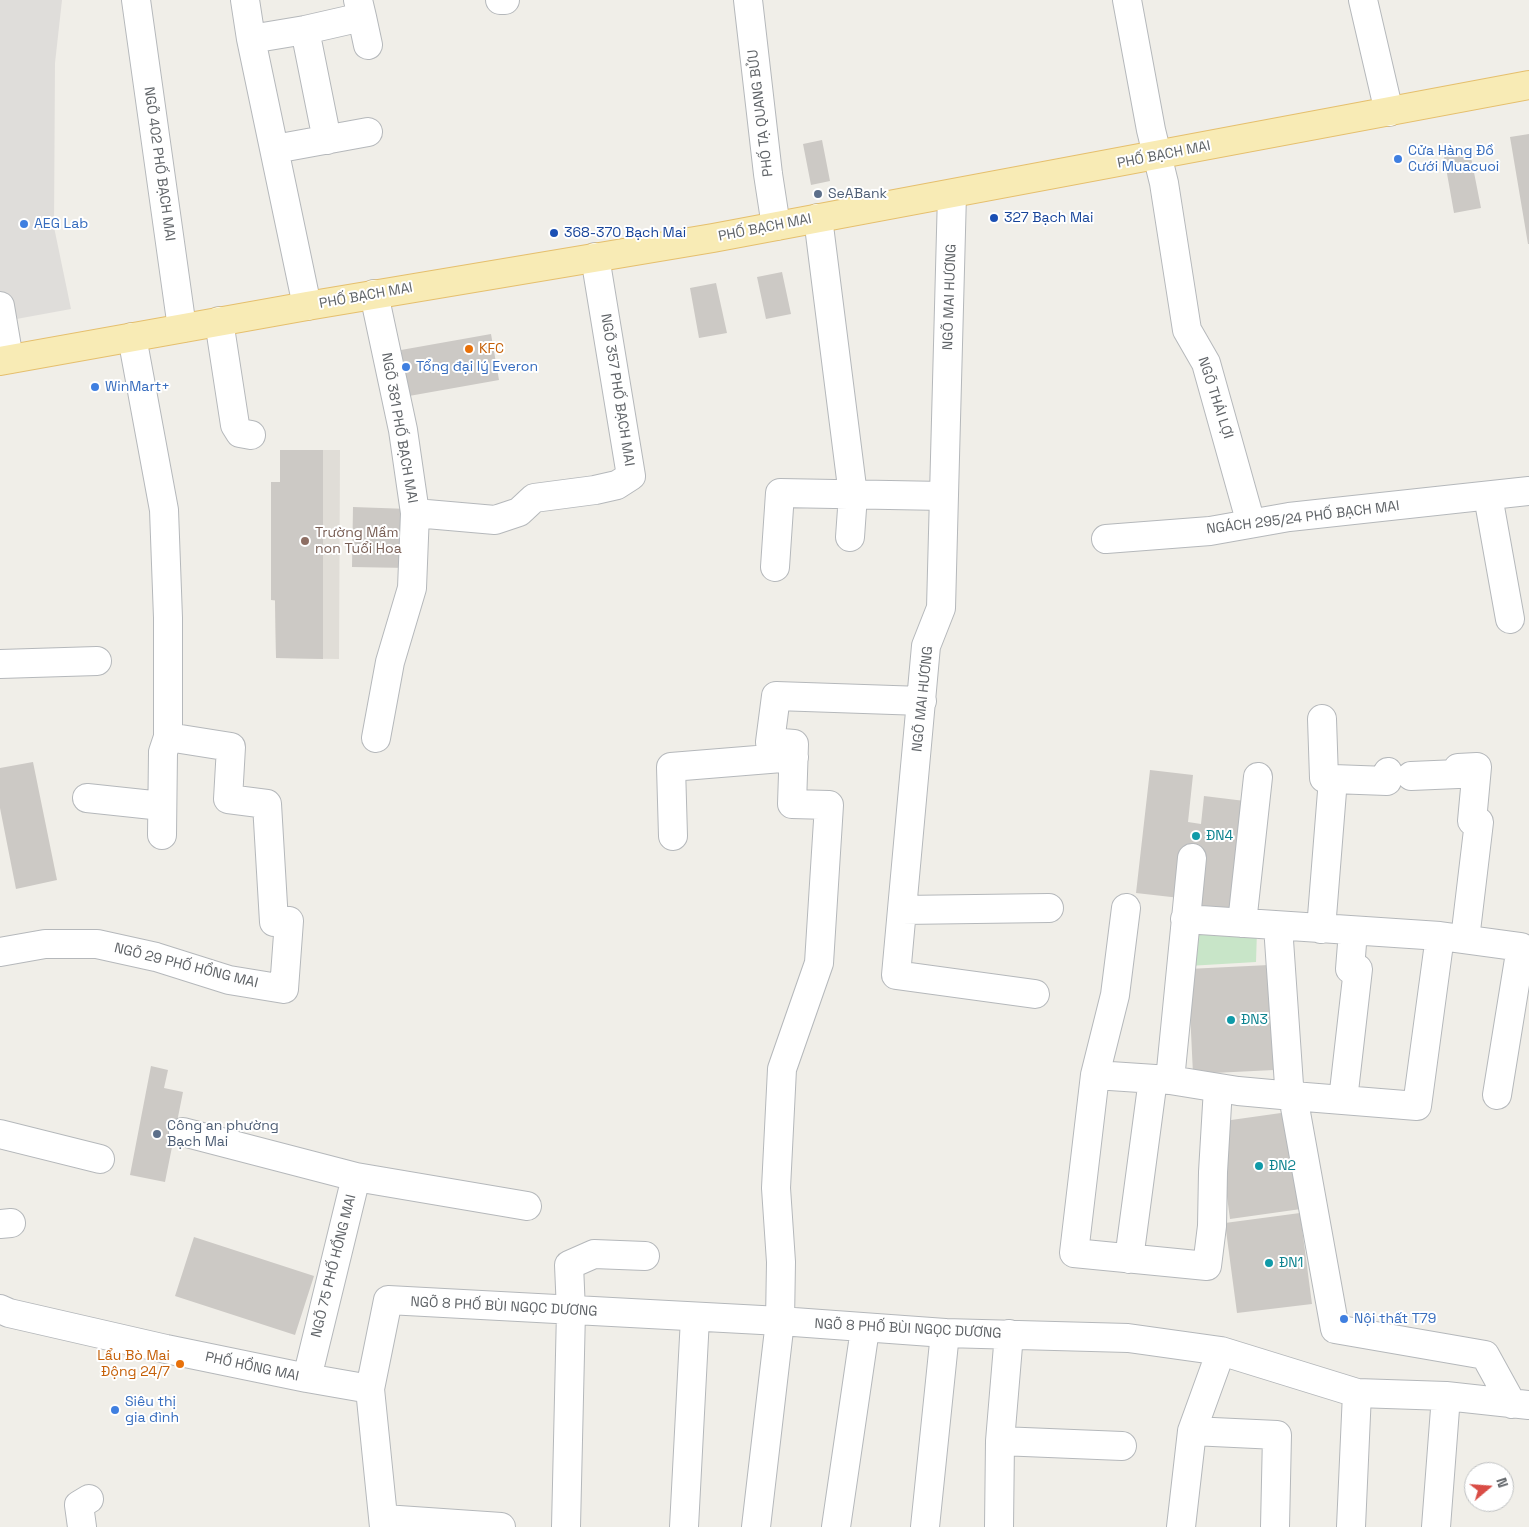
<!DOCTYPE html>
<meta charset="utf-8">
<style>
body{margin:0}
#map{position:relative;width:1529px;height:1527px;overflow:hidden;background:#f0eee8;font-family:"Space Grotesk",sans-serif}
canvas{display:block}
.north{position:absolute;left:1464px;top:1462px;width:50px;height:50px;box-sizing:border-box;background:#fff;border:1px solid #bfc1c2;border-radius:50%;rotate:72deg;font-size:14px;font-weight:700;line-height:20px;text-align:center;color:#5f6367}
.north::after{content:'';display:block;margin:auto;width:18px;height:22px;background:#d94c45;clip-path:polygon(50% 0,100% 100%,50% 72%,0 100%)}
</style>
<div id="map">
<canvas width="1529" height="1527"></canvas>
<div class="north">N</div>
</div>
<script>
const g = document.querySelector('canvas').getContext('2d');
g.lineJoin = 'round';
function fill(path, color) { g.fillStyle = color; g.fill(path, 'evenodd'); }
const shape = rows => new Path2D(rows.map(r => 'M' + r).join(''));
function stroke(path, color, width, dash) { g.strokeStyle = color; g.lineWidth = width; g.lineCap = dash ? 'butt' : 'round'; g.setLineDash(dash || []); g.stroke(path); }
function drawText(font, color, halo, rows, align = 'center') {
  g.font = font + ' "Space Grotesk",sans-serif'; g.lineWidth = 4; g.setLineDash([]); g.textBaseline = 'middle'; g.strokeStyle = halo; g.fillStyle = color; for (const [text, x, y, turn = 0] of rows) {
    g.save(); g.translate(x, y); g.rotate((+turn || 0) * Math.PI / 180); g.textAlign = isNaN(turn) ? turn : align; if (halo) g.strokeText(text, 0, 0); g.fillText(text, 0, 0); g.restore();
  }
}
fill(shape([
 [0,0,62,0,55,63,54,227,71,309,0,322]
]), '#dfddda');
fill(shape([
 [280,450,340,450,339,659,276,658,275,601,271,600,271,482,280,482]
]), '#e0ddd7');
fill(shape([
 [1190,924,1257,930,1256,962,1188,966]
]), '#c8e5c8');
fill(shape([
 [1529,134,1529,244,1528,244,1510,137],
 [822,140,830,181,811,185,803,144],
 [1469,147,1481,208,1454,213,1443,151],
 [782,272,791,314,766,319,757,277],
 [716,283,727,333,699,338,690,288],
 [491,334,499,380,409,396,401,350],
 [280,450,323,450,323,659,276,658,275,600,271,600,271,482,280,482],
 [353,507,409,509,408,568,352,567],
 [33,762,57,880,16,889,0,808,0,768],
 [1150,770,1193,775,1188,822,1201,824,1204,796,1253,802,1240,916,1192,910,1180,898,1136,893],
 [1269,965,1274,1070,1193,1074,1188,969],
 [151,1066,168,1070,164,1088,183,1092,165,1182,130,1175],
 [1288,1112,1301,1209,1230,1219,1217,1122],
 [1300,1213,1312,1304,1237,1313,1225,1223],
 [194,1237,314,1276,295,1335,175,1296]
]), '#ccc9c5');
const minor = shape([
 [136,0,182,328],
 [245,0,251,39,307,306],
 [500,0,505,0],
 [748,0,768,174,776,226],
 [1127,0,1151,130,1164,183,1187,330,1206,363,1248,513,1249,524],
 [1363,0,1389,112],
 [362,17,368,45],
 [305,30,327,140],
 [251,39,305,30,362,17,358,0],
 [275,149,368,132],
 [952,194,941,608,926,646,896,975,1035,994],
 [818,218,853,495,850,537],
 [374,294,403,430,415,513,412,588,390,662,376,738],
 [0,306,9,359],
 [219,321,235,425,240,433,251,435],
 [132,337,164,510,168,618,168,737,163,752,162,835],
 [1488,496,1510,619],
 [415,513,495,520,519,512,534,498,595,490,617,485,631,476,595,257],
 [1106,539,1210,531,1289,517,1529,491],
 [775,567,780,493,944,496],
 [0,664,97,661],
 [1322,719,1324,778,1333,779],
 [1411,776,1458,774,1458,768,1477,767,1472,821,1479,822,1465,939],
 [87,798,162,806],
 [673,836,671,767,794,757],
 [1126,908,1115,995,1095,1075,1074,1253,1207,1266,1212,1226,1213,1172,1218,1088],
 [902,910,1049,908],
 [1185,919,1440,936,1521,947,1497,1095],
 [1242,923,1258,777],
 [1278,926,1289,1085,1293,1096,1417,1106,1440,936],
 [1321,929,1333,779,1387,781,1388,772],
 [0,952,45,944,97,944,156,957,229,980,284,989,289,921,274,922,267,804,228,799,231,747,168,737],
 [1095,1075,1170,1080,1238,1091,1293,1096,1335,1329,1485,1355,1512,1404],
 [1170,1080,1192,858],
 [1343,1100,1358,969,1350,969,1353,931],
 [183,1132,356,1177],
 [0,1134,100,1159],
 [0,1224,11,1223],
 [1129,1259,1153,1079],
 [0,1309,9,1313,166,1349,307,1378,370,1389,384,1527],
 [307,1378,356,1177,527,1206],
 [370,1389,388,1300,780,1321,945,1333,1128,1338,1221,1351,1357,1393,1446,1396,1529,1405],
 [1192,1431,1277,1435,1275,1527],
 [1000,1441,1122,1446],
 [384,1519,501,1527],
 [82,1527,79,1505,89,1499],
 [566,1527,571,1311,569,1265,594,1254,645,1256],
 [684,1527,695,1318],
 [756,1527,780,1321,781,1262,776,1188,782,1069,819,963,829,805,792,804,794,744,770,742,776,696,922,701],
 [836,1527,865,1329],
 [925,1527,945,1333],
 [999,1527,1000,1441,1009,1334],
 [1181,1527,1192,1431,1221,1351],
 [1351,1527,1357,1393],
 [1436,1527,1446,1396]
]);
const major = shape([
 [0,361,307,306,713,238,1529,85]
]);
stroke(minor, '#b5b8bb', 30);
stroke(major, '#e5bf6d', 30);
stroke(minor, '#fff', 28);
stroke(major, '#f8ebb5', 28);
for (const [x, y, r, color] of [
 [1398,159,5,"#3f7fe0"],
 [818,194,5,"#5c6f8a"],
 [994,218,5,"#1a4fb4"],
 [24,224,5,"#3f7fe0"],
 [554,233,5,"#1a4fb4"],
 [469,349,5,"#e8710a"],
 [406,367,5,"#3f7fe0"],
 [95,387,5,"#3f7fe0"],
 [305,541,5,"#8d6e63"],
 [1196,836,5,"#0f9aa8"],
 [1231,1020,5,"#0f9aa8"],
 [157,1134,5,"#5c6f8a"],
 [1259,1166,5,"#0f9aa8"],
 [1269,1263,5,"#0f9aa8"],
 [1344,1319,5,"#3f7fe0"],
 [180,1364,5,"#e8710a"],
 [115,1410,5,"#3f7fe0"]
]) { const dot = new Path2D(); dot.arc(x, y, r, 0, 2 * Math.PI); g.fillStyle = color; g.fill(dot); stroke(dot, '#fff', 2); }
drawText('14px', '#5f6367', '#fff', [
 ["PHỐ TẠ QUANG BỬU",761,113,-97],
 ["PHỐ BẠCH MAI",1164,155,-11],
 ["NGÕ 402 PHỐ BẠCH MAI",159,164,82],
 ["PHỐ BẠCH MAI",765,228,-11],
 ["PHỐ BẠCH MAI",366,296,-10],
 ["NGÕ MAI HƯƠNG",950,297,-88],
 ["NGÕ 357 PHỐ BẠCH MAI",617,390,81],
 ["NGÕ THÁI LỢI",1215,398,72],
 ["NGÕ 381 PHỐ BẠCH MAI",399,428,80],
 ["NGÁCH 295/24 PHỐ BẠCH MAI",1303,518,-7],
 ["NGÕ MAI HƯƠNG",923,699,-84],
 ["NGÕ 29 PHỐ HỒNG MAI",186,966,14],
 ["NGÕ 75 PHỐ HỒNG MAI",334,1266,-76],
 ["NGÕ 8 PHỐ BÙI NGỌC DƯƠNG",504,1307,3],
 ["NGÕ 8 PHỐ BÙI NGỌC DƯƠNG",908,1329,3],
 ["PHỐ HỒNG MAI",252,1367,12]
]);
drawText('14px', '#366cbe', '#fff', [
 ["Cửa Hàng Đồ",1408,151],
 ["Cưới Muacuoi",1408,167],
 ["AEG Lab",34,224],
 ["Tổng đại lý Everon",416,367],
 ["WinMart+",105,387],
 ["Nội thất T79",1354,1319],
 ["Siêu thị",125,1402],
 ["gia đình",125,1418]
], 'left');
drawText('14px', '#4e5e75', '#fff', [
 ["SeABank",828,194],
 ["Công an phường",167,1126],
 ["Bạch Mai",167,1142]
], 'left');
drawText('14px', '#164399', '#fff', [
 ["327 Bạch Mai",1004,218],
 ["368-370 Bạch Mai",564,233]
], 'left');
drawText('14px', '#c56008', '#fff', [
 ["KFC",479,349],
 ["Lẩu Bò Mai",170,1356,"right"],
 ["Động 24/7",170,1372,"right"]
], 'left');
drawText('14px', '#785e54', '#fff', [
 ["Trường Mầm",315,533],
 ["non Tuổi Hoa",315,549]
], 'left');
drawText('14px', '#0d838f', '#fff', [
 ["ĐN4",1206,836],
 ["ĐN3",1241,1020],
 ["ĐN2",1269,1166],
 ["ĐN1",1279,1263]
], 'left');
</script>
